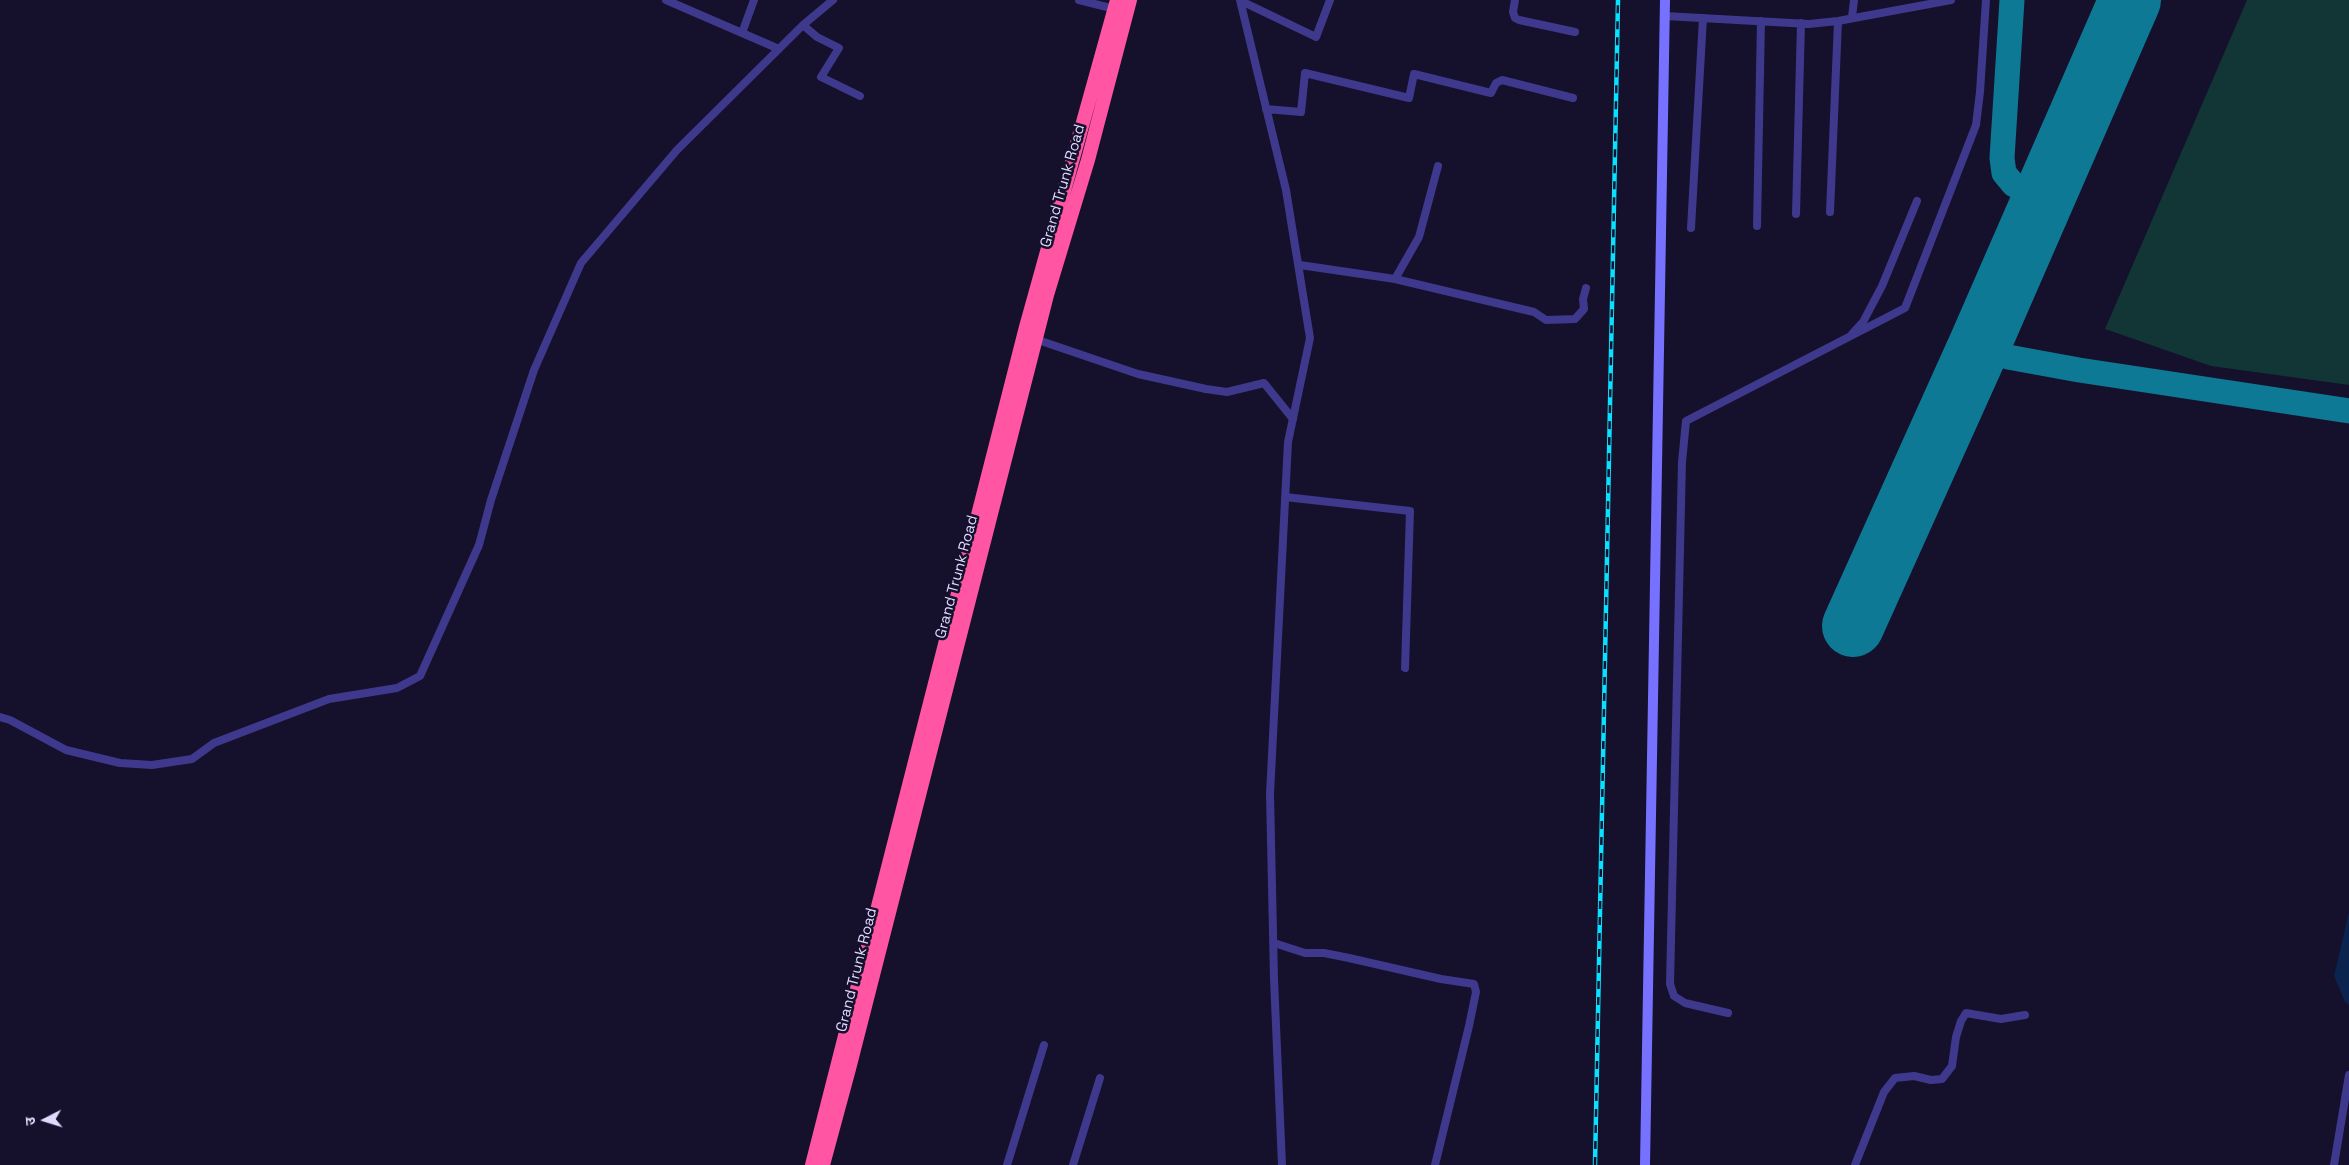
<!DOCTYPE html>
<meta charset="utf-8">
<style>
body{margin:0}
#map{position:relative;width:2349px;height:1165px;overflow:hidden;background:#15102b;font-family:"Space Grotesk","Noto Sans Devanagari",sans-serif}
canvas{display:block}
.north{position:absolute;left:20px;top:1095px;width:50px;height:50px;-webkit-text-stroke:4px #15102b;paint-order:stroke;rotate:265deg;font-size:14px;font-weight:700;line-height:20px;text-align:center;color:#dfdaff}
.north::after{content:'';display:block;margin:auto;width:18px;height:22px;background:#dfdaff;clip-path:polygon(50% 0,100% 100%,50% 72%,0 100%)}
</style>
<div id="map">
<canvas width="2349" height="1165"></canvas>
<div class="north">उ</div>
</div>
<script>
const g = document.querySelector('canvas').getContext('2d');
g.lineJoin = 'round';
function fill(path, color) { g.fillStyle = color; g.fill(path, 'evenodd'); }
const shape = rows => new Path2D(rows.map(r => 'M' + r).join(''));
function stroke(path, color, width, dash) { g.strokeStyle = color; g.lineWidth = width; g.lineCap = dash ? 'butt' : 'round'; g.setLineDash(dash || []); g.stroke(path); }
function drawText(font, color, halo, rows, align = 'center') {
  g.font = font + ' "Space Grotesk",sans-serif'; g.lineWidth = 5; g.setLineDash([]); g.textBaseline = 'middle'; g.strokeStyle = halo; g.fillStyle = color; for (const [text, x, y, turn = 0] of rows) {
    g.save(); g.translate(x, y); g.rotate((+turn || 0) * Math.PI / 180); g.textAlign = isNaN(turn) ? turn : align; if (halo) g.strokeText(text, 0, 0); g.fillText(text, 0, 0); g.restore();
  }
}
fill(shape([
 [2247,0,2349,0,2349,385,2211,366,2105,329]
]), '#123535');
fill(shape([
 [2349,912,2349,1005,2345,1002,2334,976]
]), '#0b234f');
stroke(shape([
 [2012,0,2002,158,2004,173,2014,185,2031,190,2047,183,2057,166],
 [1980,344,2008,357,2079,370,2349,411]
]), '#0e7995', 25);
stroke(shape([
 [1853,626,1980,344,2130,0]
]), '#0e7995', 62);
stroke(shape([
 [666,0,779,49],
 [1079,0,1115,9],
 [1240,0,1286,190,1310,338,1288,442,1270,794,1274,979,1282,1165],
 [1515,0,1513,12,1515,18,1519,20,1575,32],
 [1241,1,1316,37,1330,0],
 [1665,16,1809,24,1838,21,1951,0],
 [1852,17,1854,0],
 [803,25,817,37,839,48,821,77,860,96],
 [742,33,754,0],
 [1266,109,1301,112,1305,73,1409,98,1414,74,1491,93,1496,83,1502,80,1573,98],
 [1830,212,1838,21],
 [1796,214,1801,23],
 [1757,226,1761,21],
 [1691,228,1703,18],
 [1300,265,1395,279,1419,237,1438,166],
 [1395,279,1534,312,1546,320,1575,319,1584,309,1583,299,1586,288],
 [1852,334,1863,322,1882,286,1917,201],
 [1035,339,1138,374,1206,389,1227,392,1264,383,1293,419],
 [1285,497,1410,511,1405,668],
 [0,717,10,720,66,750,120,763,152,765,192,759,214,743,329,699,397,688,420,676,479,545,491,500,534,370,581,263,677,150,803,25,833,0],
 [1274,943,1305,953,1324,953,1349,958,1441,979,1474,984,1476,992,1469,1026,1435,1165],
 [1728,1013,1685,1003,1674,996,1670,984,1682,462,1686,421,1905,308,1976,125,1980,92,1986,0],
 [1007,1165,1044,1045],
 [1073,1165,1100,1078],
 [1855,1165,1884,1092,1895,1078,1914,1076,1931,1080,1942,1079,1952,1066,1956,1037,1961,1021,1966,1013,2001,1019,2025,1015],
 [2334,1165,2349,1075]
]), '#3e398c', 8);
stroke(shape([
 [1645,1165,1665,0]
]), '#7771ff', 10);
stroke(shape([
 [812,1165,1026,327,1117,0],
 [823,1165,849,1069,1047,295,1088,160,1130,0]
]), '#ff55a3', 14);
const rail = shape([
 [1595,1165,1618,0]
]);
stroke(rail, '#06e2ff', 4.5);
stroke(rail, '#15102b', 2.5, [8]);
drawText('15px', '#dfdaff', '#15102b', [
 ["Grand Trunk Road",1063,186,-74],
 ["Grand Trunk Road",957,577,-75],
 ["Grand Trunk Road",857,970,-76]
]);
</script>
